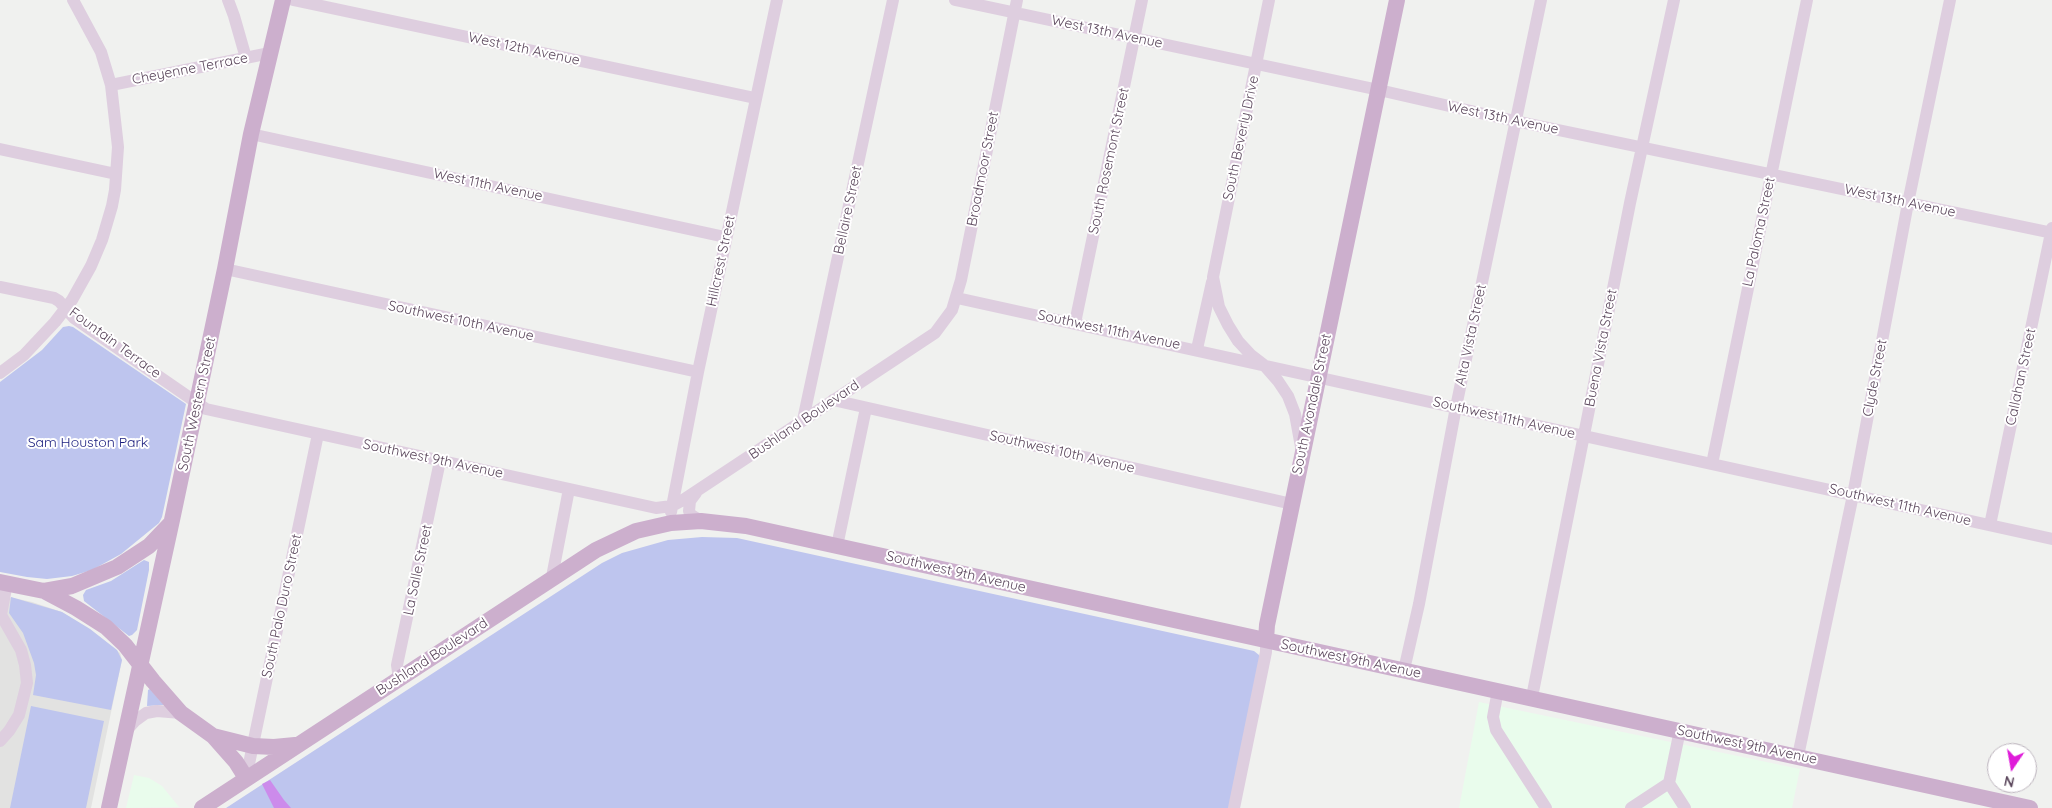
<!DOCTYPE html>
<style>
body{margin:0}
#map{position:relative;width:2052px;height:808px;overflow:hidden;background:#f0f1ef;font-family:Quicksand,sans-serif}
canvas{display:block}
.north{position:absolute;left:1987px;top:743px;width:50px;height:50px;box-sizing:border-box;background:#fff;border:1px solid #bdb5be;border-radius:50%;rotate:192deg;font-size:14px;font-weight:700;line-height:20px;text-align:center;color:#5b475c}
.north::after{content:'';display:block;margin:auto;width:18px;height:22px;background:#df1bd9;clip-path:polygon(50% 0,100% 100%,50% 72%,0 100%)}
</style>
<div id="map">
<canvas width="2052" height="808"></canvas>
<div class="north">N</div>
</div>
<script>
const g = document.querySelector('canvas').getContext('2d');
g.lineJoin = 'round';
function fill(path, color) { g.fillStyle = color; g.fill(path, 'evenodd'); }
const shape = rows => new Path2D(rows.map(r => 'M' + r).join(''));
function stroke(path, color, width, dash) { g.strokeStyle = color; g.lineWidth = width; g.lineCap = dash ? 'butt' : 'round'; g.setLineDash(dash || []); g.stroke(path); }
function drawText(font, color, halo, rows, align = 'center') {
  g.font = font + ' Quicksand,sans-serif'; g.lineWidth = 4; g.setLineDash([]); g.textBaseline = 'middle'; g.strokeStyle = halo; g.fillStyle = color; for (const [text, x, y, turn = 0] of rows) {
    g.save(); g.translate(x, y); g.rotate((+turn || 0) * Math.PI / 180); g.textAlign = isNaN(turn) ? turn : align; if (halo) g.strokeText(text, 0, 0); g.fillText(text, 0, 0); g.restore();
  }
}
fill(shape([
 [1479,702,1800,769,1792,808,1459,808],
 [134,775,149,778,162,786,179,807,126,808]
]), '#e9fcec');
fill(shape([
 [0,595,32,602,62,612,90,629,120,653,122,660,91,808,0,808]
]), '#e2e2e1');
fill(shape([
 [69,326,73,327,186,404,162,517,159,523,121,554,92,570,72,576,47,579,27,577,0,572,0,382,42,350,63,327],
 [702,537,737,538,1254,651,1259,655,1259,663,1229,808,226,808,602,563,622,553,668,540],
 [144,560,149,562,149,570,137,630,132,635,129,636,84,601,83,595,86,590,111,581],
 [11,597,62,612,90,629,117,650,122,660,111,710,33,695,36,675,34,663,23,633,9,613],
 [150,689,164,705,147,706,148,690],
 [31,706,104,721,86,808,10,808]
]), '#bec5ee');
fill(shape([
 [270,780,284,800,291,808,274,808,262,784]
]), '#cc8beb');
stroke(shape([
 [228,0,234,16,246,58],
 [293,0,755,98],
 [955,0,1379,90,1515,121,2052,233],
 [1269,0,1213,277,1219,307,1228,325,1238,341,1251,355,1264,365,1278,381,1288,396,1295,414,1301,447],
 [111,85,270,53],
 [251,134,725,237],
 [0,149,116,174],
 [225,269,698,372],
 [0,287,54,298,59,301,74,318,206,409,656,508,672,506,683,500,935,333,952,310,961,280,1017,0],
 [957,298,2052,539],
 [1075,323,1142,0],
 [1197,349,1212,282],
 [0,373,24,355,55,322,72,300,91,266,102,240,112,206,115,190,118,147,111,85,101,52,73,0],
 [833,400,1292,504],
 [803,420,893,0],
 [1712,464,1807,0],
 [696,493,690,501,689,511,691,515,701,521],
 [671,512,698,372,777,0],
 [1990,525,2052,228],
 [837,546,866,408],
 [552,577,569,489],
 [1404,670,1419,604,1456,407,1541,0],
 [399,678,397,665,440,461],
 [1498,690,1493,717,1496,730,1546,808],
 [1532,697,1630,203,1674,0],
 [1680,730,1669,783,1685,808],
 [125,732,135,721,146,713,157,711,181,713],
 [0,741,9,731,19,715,27,683,25,665,21,650,1,615,7,583],
 [1798,756,1853,495,1908,203,1950,0],
 [246,778,318,434],
 [1234,808,1266,652,1266,640],
 [1631,808,1669,783]
]), '#decedf', 12);
stroke(shape([
 [0,582,44,591,76,608,106,627,125,645,153,681,181,713,213,736,236,762,246,778],
 [44,591,72,586,117,567,149,546,171,523],
 [1266,640,1267,625,1397,0],
 [213,736,253,746,274,747,295,745],
 [109,808,172,520,225,269,251,134,283,0],
 [202,808,596,550,636,531,671,523,701,521,746,526,837,546,2030,808]
]), '#ccafcd', 16);
drawText('14px', '#5b475c', '#fff', [
 ["West 13th Avenue",1107,32,12],
 ["West 12th Avenue",524,49,12],
 ["Cheyenne Terrace",190,69,-11],
 ["West 13th Avenue",1503,118,12],
 ["South Beverly Drive",1241,138,-78],
 ["South Rosemont Street",1109,161,-78],
 ["Broadmoor Street",983,169,-79],
 ["West 11th Avenue",488,185,12],
 ["West 13th Avenue",1900,201,12],
 ["Bellaire Street",848,210,-78],
 ["La Paloma Street",1759,232,-78],
 ["Hillcrest Street",721,261,-78],
 ["Southwest 10th Avenue",461,321,12],
 ["Southwest 11th Avenue",1109,330,12],
 ["Alta Vista Street",1471,335,-78],
 ["Fountain Terrace",115,343,36],
 ["Buena Vista Street",1601,348,-79],
 ["Callahan Street",2021,377,-78],
 ["Clyde Street",1875,378,-79],
 ["South Western Street",197,404,-78],
 ["South Avondale Street",1312,404,-78],
 ["Southwest 11th Avenue",1504,418,13],
 ["Bushland Boulevard",804,420,-34],
 ["Southwest 10th Avenue",1062,452,13],
 ["Southwest 9th Avenue",433,459,12],
 ["Southwest 11th Avenue",1900,505,13],
 ["La Salle Street",418,570,-78],
 ["Southwest 9th Avenue",956,572,13],
 ["South Palo Duro Street",282,606,-78],
 ["Bushland Boulevard",432,657,-33],
 ["Southwest 9th Avenue",1351,659,12],
 ["Southwest 9th Avenue",1747,745,12]
]);
drawText('14px', '#181c7d', '#fff', [
 ["Sam Houston Park",88,443]
]);
</script>
